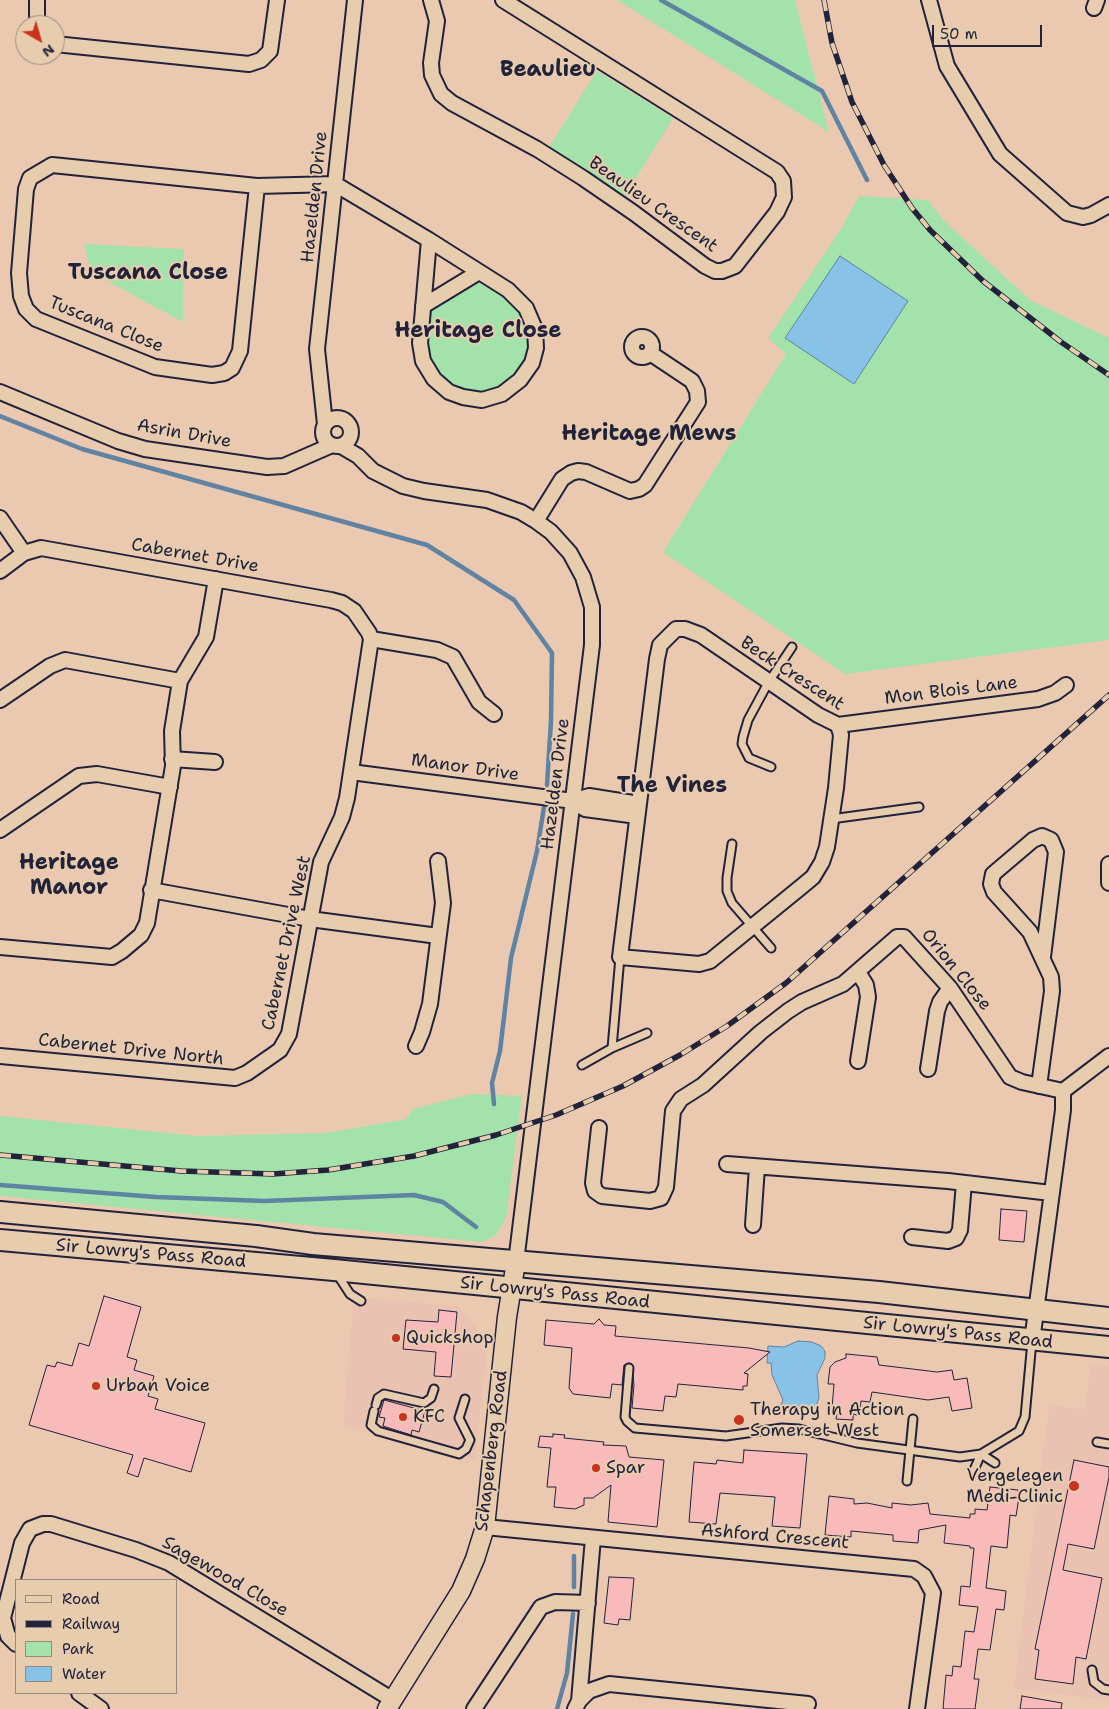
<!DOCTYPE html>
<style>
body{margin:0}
#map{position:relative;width:1109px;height:1709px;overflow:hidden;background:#eac9b0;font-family:"Shantell Sans",sans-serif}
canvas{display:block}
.legend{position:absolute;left:15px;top:1579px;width:162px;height:115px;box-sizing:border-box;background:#e7ccae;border:1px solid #988880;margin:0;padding:6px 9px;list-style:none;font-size:15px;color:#22223b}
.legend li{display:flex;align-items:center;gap:10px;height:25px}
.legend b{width:25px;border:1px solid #988880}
.north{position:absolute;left:15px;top:15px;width:50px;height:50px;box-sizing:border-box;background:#e7ccae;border:1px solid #988880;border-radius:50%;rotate:142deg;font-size:14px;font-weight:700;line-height:20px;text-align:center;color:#22223b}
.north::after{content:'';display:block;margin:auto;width:18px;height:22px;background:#c8321e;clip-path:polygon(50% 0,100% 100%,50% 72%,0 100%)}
.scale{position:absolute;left:932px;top:25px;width:110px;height:22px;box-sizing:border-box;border:2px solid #22223b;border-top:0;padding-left:6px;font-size:15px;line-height:18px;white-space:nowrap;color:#22223b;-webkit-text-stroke:4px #e7ccae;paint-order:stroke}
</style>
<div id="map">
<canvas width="1109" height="1709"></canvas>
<ul class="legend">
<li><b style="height:6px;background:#e7ccae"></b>Road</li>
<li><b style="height:6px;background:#22223b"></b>Railway</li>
<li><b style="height:14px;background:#a3e3ab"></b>Park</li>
<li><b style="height:14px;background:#88c3e7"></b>Water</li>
</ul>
<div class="north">N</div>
<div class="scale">50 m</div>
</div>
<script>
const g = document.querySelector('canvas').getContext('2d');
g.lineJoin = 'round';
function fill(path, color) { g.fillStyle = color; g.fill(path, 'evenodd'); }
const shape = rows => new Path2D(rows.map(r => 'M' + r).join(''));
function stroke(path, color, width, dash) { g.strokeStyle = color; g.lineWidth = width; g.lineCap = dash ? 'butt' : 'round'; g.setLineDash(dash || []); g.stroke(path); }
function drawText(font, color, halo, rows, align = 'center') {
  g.font = font + ' "Shantell Sans",sans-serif'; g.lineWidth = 4; g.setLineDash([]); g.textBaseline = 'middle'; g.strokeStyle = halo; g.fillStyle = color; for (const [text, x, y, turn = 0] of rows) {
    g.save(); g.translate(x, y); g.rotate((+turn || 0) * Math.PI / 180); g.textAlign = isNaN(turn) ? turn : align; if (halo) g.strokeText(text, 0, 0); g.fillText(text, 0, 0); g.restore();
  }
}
fill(shape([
 [367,1298,458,1306,478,1330,477,1340,488,1342,475,1460,466,1462,343,1425,353,1304],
 [1090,1365,1109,1366,1109,1700,1014,1689,1049,1405,1085,1409]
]), '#eac2b1');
fill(shape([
 [617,0,795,0,829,132],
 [597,71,673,118,625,196,549,147],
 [859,196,928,200,943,220,1030,300,1109,338,1109,640,845,674,663,552,786,354,768,338,842,227],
 [84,244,184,249,183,322,91,272],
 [476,276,521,306,533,330,531,361,516,384,477,405,426,376,418,310],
 [472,1094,522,1096,506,1218,496,1235,482,1242,0,1196,0,1116,197,1136,326,1133,406,1119,413,1109]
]), '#a3e3ab');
const water = shape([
 [840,256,908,301,854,384,785,338,840,256],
 [798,1341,812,1342,821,1346,825,1351,825,1358,817,1375,819,1398,814,1412,807,1407,794,1406,782,1413,779,1410,783,1400,772,1375,771,1363,767,1363,768,1346,784,1347,798,1341]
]);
fill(water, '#88c3e7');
stroke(water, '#5f83a2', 1);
stroke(shape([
 [661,0,822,91,867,180],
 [0,416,82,449,427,545,514,600,552,653,551,721,547,785],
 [494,1104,492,1083,500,1051,511,958,537,851,544,807],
 [0,1185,156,1197,265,1201,414,1195,443,1202,476,1227],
 [574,1587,574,1556],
 [557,1709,567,1673,573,1614]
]), '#5f83a2', 4.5);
const building = shape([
 [1001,1209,1027,1211,1024,1242,999,1240,1001,1209],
 [104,1296,141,1307,127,1357,137,1360,134,1370,154,1376,148,1396,158,1399,155,1409,205,1423,191,1472,144,1458,138,1477,127,1473,133,1455,29,1425,47,1365,55,1367,57,1362,72,1366,79,1343,89,1346,104,1296],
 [439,1310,457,1312,451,1377,434,1376,436,1352,403,1349,406,1320,438,1322,439,1310],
 [599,1319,604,1325,616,1326,615,1336,749,1348,770,1352,744,1373,748,1374,747,1386,743,1386,743,1390,678,1384,676,1397,665,1396,663,1411,632,1408,634,1385,632,1364,629,1363,624,1365,622,1385,612,1384,610,1398,573,1394,569,1388,572,1348,544,1345,546,1320,594,1324,599,1319],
 [846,1354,877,1357,879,1365,937,1372,952,1370,954,1380,967,1378,972,1408,952,1411,949,1397,928,1400,872,1392,870,1402,861,1401,860,1411,857,1410,857,1415,853,1414,853,1420,836,1419,837,1413,833,1413,832,1408,834,1384,828,1384,830,1367,835,1362,846,1358,846,1354],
 [384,1400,425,1411,419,1432,412,1430,411,1435,383,1426,385,1418,379,1417,384,1400],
 [553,1434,565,1435,564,1438,604,1442,603,1445,626,1446,629,1457,664,1460,657,1527,608,1522,611,1485,593,1498,584,1498,584,1505,575,1509,554,1507,556,1487,547,1487,551,1448,538,1447,540,1436,553,1437,553,1434],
 [744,1450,807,1454,800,1528,772,1526,775,1497,747,1495,720,1493,716,1524,689,1522,694,1462,716,1464,717,1460,743,1463,744,1450],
 [1074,1460,1109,1467,1109,1477,1094,1549,1068,1544,1063,1570,1102,1578,1086,1659,1076,1657,1073,1684,1035,1679,1039,1650,1035,1649,1074,1460],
 [990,1487,1018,1490,1019,1497,1016,1516,1010,1515,1007,1548,991,1546,986,1588,1006,1591,1004,1610,996,1609,990,1650,978,1649,974,1679,979,1679,975,1709,943,1709,946,1675,952,1676,953,1666,961,1667,965,1631,974,1632,978,1607,959,1605,961,1586,970,1587,974,1548,970,1548,970,1546,944,1543,946,1525,919,1530,918,1543,893,1541,893,1535,851,1531,851,1537,825,1535,829,1496,854,1499,854,1504,867,1503,892,1508,892,1503,911,1505,928,1503,930,1514,970,1518,970,1514,975,1514,975,1509,987,1510,990,1487],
 [609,1577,634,1578,630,1620,619,1619,618,1625,604,1623,609,1577],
 [1022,1696,1062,1703,1061,1709,1020,1709,1022,1696]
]);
fill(building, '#f8bbb9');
stroke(building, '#22223b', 1);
const service = shape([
 [771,767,749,758,742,744,743,737,748,720,768,683,792,647],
 [831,819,919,807],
 [732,844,727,878,727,891,732,903,771,948],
 [612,1048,647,1033],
 [582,1065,612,1048,620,957],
 [337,1274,350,1294,361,1301],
 [629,1368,625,1417,627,1421,635,1428,726,1436,782,1428,799,1429,857,1443,960,1457,981,1454,1019,1431,1025,1417,1032,1341],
 [376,1405,378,1398,384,1394,424,1403,431,1398,434,1389],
 [374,1411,371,1425,378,1431,459,1454,466,1449,470,1440,459,1418,465,1399],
 [1097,1442,1109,1444],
 [973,1472,981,1454,995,1463],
 [907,1481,913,1419],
 [1092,1670,1094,1682,1103,1689,1109,1690]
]);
const minor = shape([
 [431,0,437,21,431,63,432,75,441,94,452,103,537,149,583,178,634,213,705,266,715,271,722,271,735,266,777,212,784,197,783,181,777,172,503,0],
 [929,0,947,66,1000,154,1067,213,1083,217,1091,215,1109,205],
 [1094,8,1097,0],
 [37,25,37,0],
 [55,44,249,64,261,60,270,51,277,0],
 [52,165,257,186,240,351,232,368,224,373,212,375,155,367,36,319,26,309,21,296,19,273,26,189,30,178,52,165],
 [257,186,335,184,429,240,508,290,526,308,535,329,536,348,532,363,520,380,502,394,482,400,463,397,449,392,434,379,423,361,420,343,429,240],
 [423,306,479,272],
 '632 347a10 10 0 1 1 20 0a10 10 0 1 1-20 0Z',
 [0,392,118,441,145,449,267,467,284,466,332,445],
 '323 432a14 14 0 1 1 28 0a14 14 0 1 1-28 0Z',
 [325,424,317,349,355,0],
 [341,446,358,456,373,471,403,486,424,491,487,500,521,512,536,521,551,532,570,553,583,577,592,607,592,645,516,1262],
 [0,518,24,553],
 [536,521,562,479,571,473,578,471,586,472,630,491,639,489,645,485,698,402,697,391,692,381,650,353],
 [0,571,24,553,41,548,331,600,342,603,354,611,369,633,371,639,347,798,342,817,321,862,289,1034,280,1050,247,1073,235,1078,0,1056],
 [676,629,685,629,701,635,818,715,838,725,841,735,836,788,827,847,822,862,813,877,801,887,710,961,699,964,620,957,657,659,660,645,676,629],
 [371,639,437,650,453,657,479,702,494,714],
 [0,700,50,666,65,660,180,681],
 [838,725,1038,699,1055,693,1066,685],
 [172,759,215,762],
 [351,772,573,801,585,809,637,816],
 [573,801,589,796,639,804],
 [0,830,79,776,97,774,170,787],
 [1109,864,1109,883],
 [151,890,310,919,438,936],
 [0,947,112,957,122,951,141,935,147,923,173,766,172,731,180,681,206,637,216,579],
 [858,972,866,985,868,997,858,1061],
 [416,1046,422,1032,430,1004,443,903,438,861],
 [928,1069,937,1011,940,1002,950,988],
 [1039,1086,1052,991,1051,977,1030,932,994,892,991,884,993,874,1033,840,1042,836,1051,840,1056,852,1043,957],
 [1063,1091,1109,1056],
 [599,1128,593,1183,595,1191,602,1196,650,1201,661,1198,666,1187,673,1111,681,1099,703,1085,761,1032,788,1011,802,1002,843,984,897,937,904,937,950,988,1010,1077,1022,1082,1063,1091,1063,1110,1032,1341],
 [727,1164,948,1181,1051,1193],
 [753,1225,757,1167],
 [912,1237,948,1241,956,1238,960,1230,964,1183],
 [485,1527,914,1569,924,1576,933,1593,917,1709],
 [16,1644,8,1636,3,1618,22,1543,30,1529,43,1524,51,1524,136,1550,169,1563,393,1700],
 [79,1693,101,1709],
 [579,1701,593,1538],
 [474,1709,541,1607,555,1602,588,1603],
 [575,1709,579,1701,589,1691,609,1684,808,1704]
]);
const tertiary = shape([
 [387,1709,461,1591,475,1559,485,1527,507,1317,516,1262]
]);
const secondary = shape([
 [0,1212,256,1236,313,1244,879,1292,1109,1318],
 [0,1240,334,1270,1109,1347]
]);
stroke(service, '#22223b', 11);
stroke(minor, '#22223b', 18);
stroke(tertiary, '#22223b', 21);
stroke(secondary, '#22223b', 24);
stroke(service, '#e7ccae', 7);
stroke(minor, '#e7ccae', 14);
stroke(tertiary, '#e7ccae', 18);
stroke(secondary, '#e7ccae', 20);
const rail = shape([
 [824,0,832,43,852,102,884,165,912,208,930,230,983,281,1061,342,1109,375],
 [0,1155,181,1171,273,1174,328,1170,414,1156,496,1135,556,1115,623,1086,680,1055,727,1026,786,983,1109,695]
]);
stroke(rail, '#22223b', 5.5);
stroke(rail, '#e7ccae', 4, [11]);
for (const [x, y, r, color] of [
 [396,1338,5,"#c8321e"],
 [96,1386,5,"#c8321e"],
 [403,1417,5,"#c8321e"],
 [739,1420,6,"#c8321e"],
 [596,1468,5,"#c8321e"],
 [1074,1486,6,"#c8321e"]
]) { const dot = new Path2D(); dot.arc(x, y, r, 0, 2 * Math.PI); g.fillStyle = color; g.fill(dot); stroke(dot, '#e7ccae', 2); }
drawText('18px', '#22223b', '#e7ccae', [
 ["Hazelden Drive",315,197,-84],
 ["Beaulieu Crescent",653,205,35],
 ["Tuscana Close",106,325,22],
 ["Asrin Drive",184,434,10],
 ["Cabernet Drive",195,556,10],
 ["Beck Crescent",792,674,33],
 ["Mon Blois Lane",951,691,-7],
 ["Manor Drive",465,768,8],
 ["Hazelden Drive",556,784,-83],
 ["Cabernet Drive West",287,943,-78],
 ["Orion Close",956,970,51],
 ["Cabernet Drive North",131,1050,6],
 ["Sir Lowry's Pass Road",151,1254,5],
 ["Sir Lowry's Pass Road",555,1293,6],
 ["Sir Lowry's Pass Road",958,1333,6],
 ["Schapenberg Road",492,1451,-83],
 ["Ashford Crescent",775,1537,5],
 ["Sagewood Close",225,1577,30]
]);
drawText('18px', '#22223b', '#e7ccae', [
 ["Quickshop",406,1338],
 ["Urban Voice",106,1386],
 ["Therapy in Action",750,1410],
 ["Somerset West",750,1431],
 ["KFC",413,1417],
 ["Spar",606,1468],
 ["Vergelegen",1063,1476,"right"],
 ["Medi-Clinic",1063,1497,"right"]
], 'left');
drawText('bold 22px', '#22223b', '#e7ccae', [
 ["Beaulieu",548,70],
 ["Tuscana Close",148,273],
 ["Heritage Close",478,331],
 ["Heritage Mews",649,434],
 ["The Vines",672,786],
 ["Heritage",69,863],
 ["Manor",69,888]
]);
</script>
